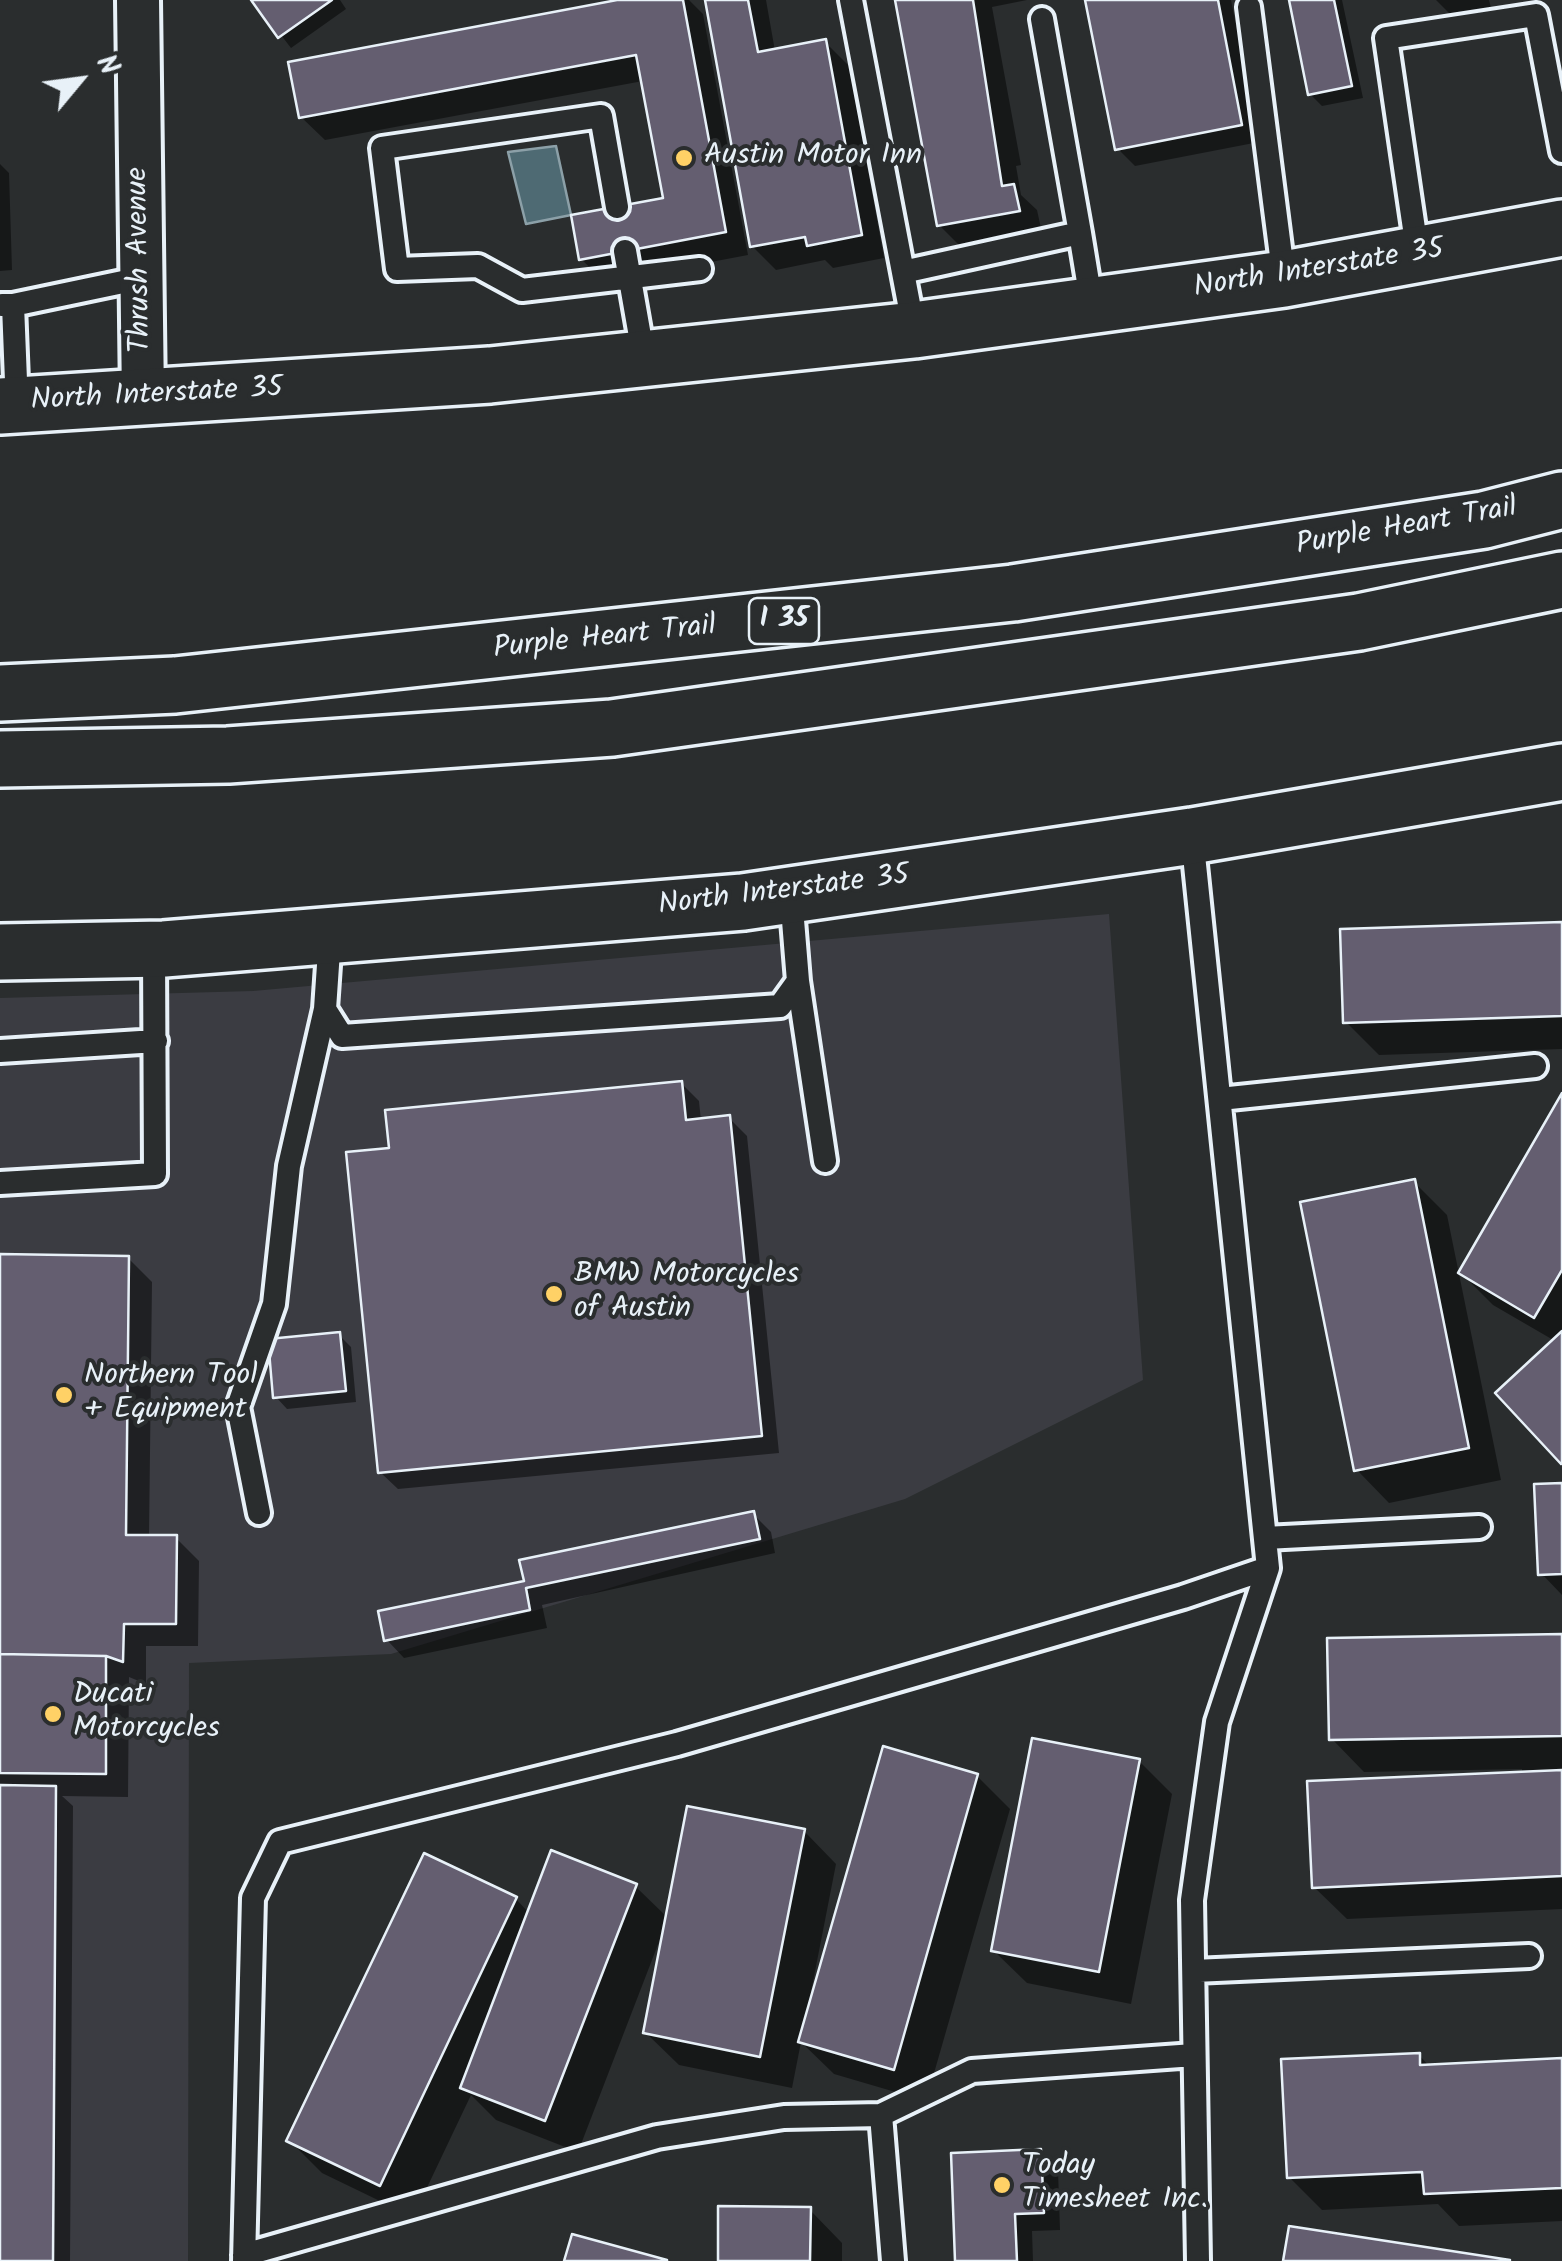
<!DOCTYPE html>
<style>
body{margin:0}
#map{position:relative;width:1562px;height:2261px;overflow:hidden;background:#2a2d2e;font-family:Kalam,sans-serif}
canvas{display:block}
.north{position:absolute;left:30px;top:30px;width:100px;height:100px;-webkit-text-stroke:8px #2a2d2e;paint-order:stroke;rotate:61deg;font-size:28px;font-weight:700;line-height:40px;text-align:center;color:#e8f1f8}
.north::after{content:'';display:block;margin:auto;width:35px;height:45px;background:#e8f1f8;clip-path:polygon(50% 0,100% 100%,50% 72%,0 100%)}
</style>
<div id="map">
<canvas width="1562" height="2261"></canvas>
<div class="north">N</div>
</div>
<script>
const g = document.querySelector('canvas').getContext('2d');
g.lineJoin = 'round';
function fill(path, color) { g.fillStyle = color; g.fill(path, 'evenodd'); }
const shape = rows => new Path2D(rows.map(r => 'M' + r).join(''));
function stroke(path, color, width, dash) { g.strokeStyle = color; g.lineWidth = width; g.lineCap = dash ? 'butt' : 'round'; g.setLineDash(dash || []); g.stroke(path); }
function drawText(font, color, halo, rows, align = 'center') {
  g.font = font + ' Kalam,sans-serif'; g.lineWidth = 8; g.setLineDash([]); g.textBaseline = 'middle'; g.strokeStyle = halo; g.fillStyle = color; for (const [text, x, y, turn = 0] of rows) {
    g.save(); g.translate(x, y); g.rotate((+turn || 0) * Math.PI / 180); g.textAlign = isNaN(turn) ? turn : align; if (halo) g.strokeText(text, 0, 0); g.fillText(text, 0, 0); g.restore();
  }
}
fill(shape([
 [1109,914,1143,1380,905,1499,391,1654,189,1663,188,2261,0,2261,0,998,253,991]
]), '#3b3c42');
const water = shape([
 [556,146,571,215,526,224,508,152,556,146]
]);
fill(water, '#4e6a73');
stroke(water, '#8ca0a8', 2.5);
fill(shape([
 [254,0,340,0,346,9,291,48],
 [630,0,689,0,703,14,748,255,605,282,581,259,666,200,643,81,325,140,301,117],
 [707,0,766,0,775,51,825,42,849,66,884,258,833,268,825,260,776,270,752,246],
 [898,0,1027,0,992,7,1021,165,1016,166,1021,195,1037,210,1042,233,962,248,939,225],
 [1088,0,1231,0,1259,142,1135,166,1117,148],
 [1291,0,1342,0,1363,98,1322,106,1310,94],
 [1436,0,1489,0,1491,8,1453,17],
 [0,164,9,173,12,270,0,271],
 [1562,925,1562,1049,1379,1055,1346,1022],
 [682,1084,699,1101,701,1121,729,1118,747,1136,779,1453,398,1489,380,1472,392,1150],
 [1562,1098,1562,1461,1555,1341,1493,1305,1461,1273],
 [1414,1182,1447,1215,1501,1480,1389,1503,1357,1470],
 [0,1256,128,1258,152,1282,149,1538,176,1538,199,1561,198,1646,146,1646,146,1684,129,1677,128,1797,62,1796,73,1806,70,2261,0,2261],
 [339,1335,351,1347,356,1402,287,1409,276,1397],
 [1562,1485,1562,1595,1541,1573],
 [753,1514,771,1532,775,1553,542,1605,547,1628,404,1658,387,1640,527,1583],
 [1562,1636,1562,1909,1347,1919,1314,1887,1522,1774,1522,1769,1364,1772,1332,1739],
 [1139,1761,1172,1794,1131,2004,1027,1983,994,1951],
 [977,1776,1010,1809,926,2101,834,2074,801,2042,792,2088,679,2065,646,2033,662,1934,578,2152,496,2120,471,2095,413,2217,322,2173,289,2140,516,1899,529,1913,635,1886,668,1918,804,1831,836,1864,811,1992,815,1993],
 [1419,2055,1430,2067,1562,2061,1562,2221,1459,2226,1438,2204,1322,2210,1289,2177],
 [1040,2152,1058,2170,1060,2230,1032,2231,1033,2261,958,2261],
 [810,2210,842,2243,842,2261,720,2261]
]), '#0007');
const building = shape([
 [251,0,332,0,278,38,251,0],
 [617,0,683,0,726,232,579,260,571,215,663,198,636,55,299,118,288,62,617,0],
 [705,0,748,0,758,52,826,39,862,235,807,246,805,237,750,247,705,0],
 [895,0,973,0,1002,186,1014,184,1020,211,937,226,895,0],
 [1085,0,1218,0,1242,125,1115,150,1085,0],
 [1289,0,1334,0,1352,86,1308,95,1289,0],
 [1562,922,1562,1016,1343,1023,1340,929,1562,922],
 [682,1081,686,1120,730,1115,762,1436,378,1473,346,1152,389,1148,385,1110,682,1081],
 [1562,1093,1562,1270,1534,1318,1458,1273,1562,1093],
 [1415,1179,1469,1448,1354,1471,1300,1202,1415,1179],
 [0,1254,129,1256,126,1535,177,1535,176,1624,124,1624,123,1662,106,1656,0,1654,0,1254],
 [1562,1331,1562,1463,1561,1464,1495,1393,1562,1331],
 [340,1332,346,1391,273,1398,268,1339,340,1332],
 [1562,1483,1562,1574,1538,1575,1534,1484,1562,1483],
 [754,1511,760,1539,526,1588,530,1610,384,1641,378,1611,524,1581,519,1560,754,1511],
 [1562,1634,1562,1736,1329,1740,1327,1638,1562,1634],
 [0,1654,106,1656,106,1774,0,1773,0,1654],
 [1032,1738,1140,1759,1099,1972,991,1951,1032,1738],
 [883,1746,978,1774,894,2070,798,2042,883,1746],
 [1562,1770,1562,1876,1312,1888,1307,1781,1562,1770],
 [0,1785,56,1786,53,2261,0,2261,0,1785],
 [687,1806,805,1829,760,2057,643,2033,687,1806],
 [551,1850,637,1884,545,2121,460,2088,551,1850],
 [424,1853,517,1897,380,2186,286,2141,424,1853],
 [1420,2053,1420,2065,1562,2058,1562,2188,1424,2194,1422,2172,1287,2178,1281,2059,1420,2053],
 [1041,2149,1044,2213,1015,2214,1017,2261,955,2261,951,2153,1041,2149],
 [718,2206,811,2207,810,2261,718,2261,718,2206],
 [1289,2226,1510,2260,1509,2261,1283,2261,1289,2226],
 [572,2234,667,2260,667,2261,564,2261,572,2234]
]);
fill(building, '#645e70');
stroke(building, '#e8f1f8', 2.5);
const service = shape([
 [851,0,914,330],
 [1249,7,1284,279],
 [1042,19,1080,233],
 [617,207,601,116,382,148,397,269,478,266,522,290,700,269],
 [625,251,644,359],
 [1418,256,1386,38,1536,15,1562,151],
 [903,272,1080,233,1092,306],
 [2,305,13,305,17,406],
 [13,305,142,278],
 [1192,836,1268,1568,1217,1722,1192,1900,1198,2261],
 [330,936,325,1009,342,1036,780,1006,798,981,791,896],
 [798,981,825,1161],
 [0,1051,156,1041],
 [1220,1099,1535,1066],
 [0,1183,155,1174,154,950],
 [259,1513,238,1407,274,1304,289,1166,325,1009],
 [1265,1538,1479,1527],
 [1194,1971,1529,1956],
 [881,2115,893,2261],
 [244,2255,657,2137,784,2117,881,2115,972,2071,1194,2055],
 [244,2261,253,1898,280,1842,677,1744,1183,1597,1268,1568]
]);
const minor = shape([
 [138,0,143,400]
]);
const secondary = shape([
 [0,406,490,375,914,330,1284,279,1562,228],
 [0,952,164,949,743,902,1192,836,1562,772]
]);
const motorway = shape([
 [0,693,175,685,1013,593,1484,520,1562,500],
 [0,759,228,755,612,728,1359,622,1562,580]
]);
stroke(service, '#e8f1f8', 30);
stroke(minor, '#e8f1f8', 50);
stroke(secondary, '#e8f1f8', 62);
stroke(motorway, '#e8f1f8', 62);
stroke(service, '#2a2d2e', 22);
stroke(minor, '#2a2d2e', 42);
stroke(secondary, '#2a2d2e', 55);
stroke(motorway, '#2a2d2e', 55);
for (const [x, y, r, color] of [
 [684,158,10,"#ffd166"],
 [554,1294,10,"#ffd166"],
 [64,1395,10,"#ffd166"],
 [53,1714,10,"#ffd166"],
 [1002,2185,10,"#ffd166"]
]) { const dot = new Path2D(); dot.arc(x, y, r, 0, 2 * Math.PI); g.fillStyle = color; g.fill(dot); stroke(dot, '#2a2d2e', 4); }
for (const [x, y, w] of [
 [784,621,70]
]) { const box = new Path2D(); box.roundRect(x - w / 2, y - 23, w, 46, 8); g.fillStyle = '#2a2d2e'; g.fill(box); stroke(box, '#e8f1f8', 2.5); }
drawText('bold 28px', '#e8f1f8', null, [
 ["I 35",784,621]
]);
drawText('30px', '#e8f1f8', '#2a2d2e', [
 ["Austin Motor Inn",704,158],
 ["BMW Motorcycles",574,1277],
 ["of Austin",574,1311],
 ["Northern Tool",84,1378],
 ["+ Equipment",84,1412],
 ["Ducati",73,1697],
 ["Motorcycles",73,1731],
 ["Today",1022,2168],
 ["Timesheet Inc.",1022,2202]
], 'left');
drawText('30px', '#e8f1f8', '#2a2d2e', [
 ["Thrush Avenue",142,260,-91],
 ["North Interstate 35",1319,271,-9],
 ["North Interstate 35",157,397,-3],
 ["Purple Heart Trail",1407,529,-10],
 ["Purple Heart Trail",605,640,-6],
 ["North Interstate 35",784,893,-7]
]);
</script>
